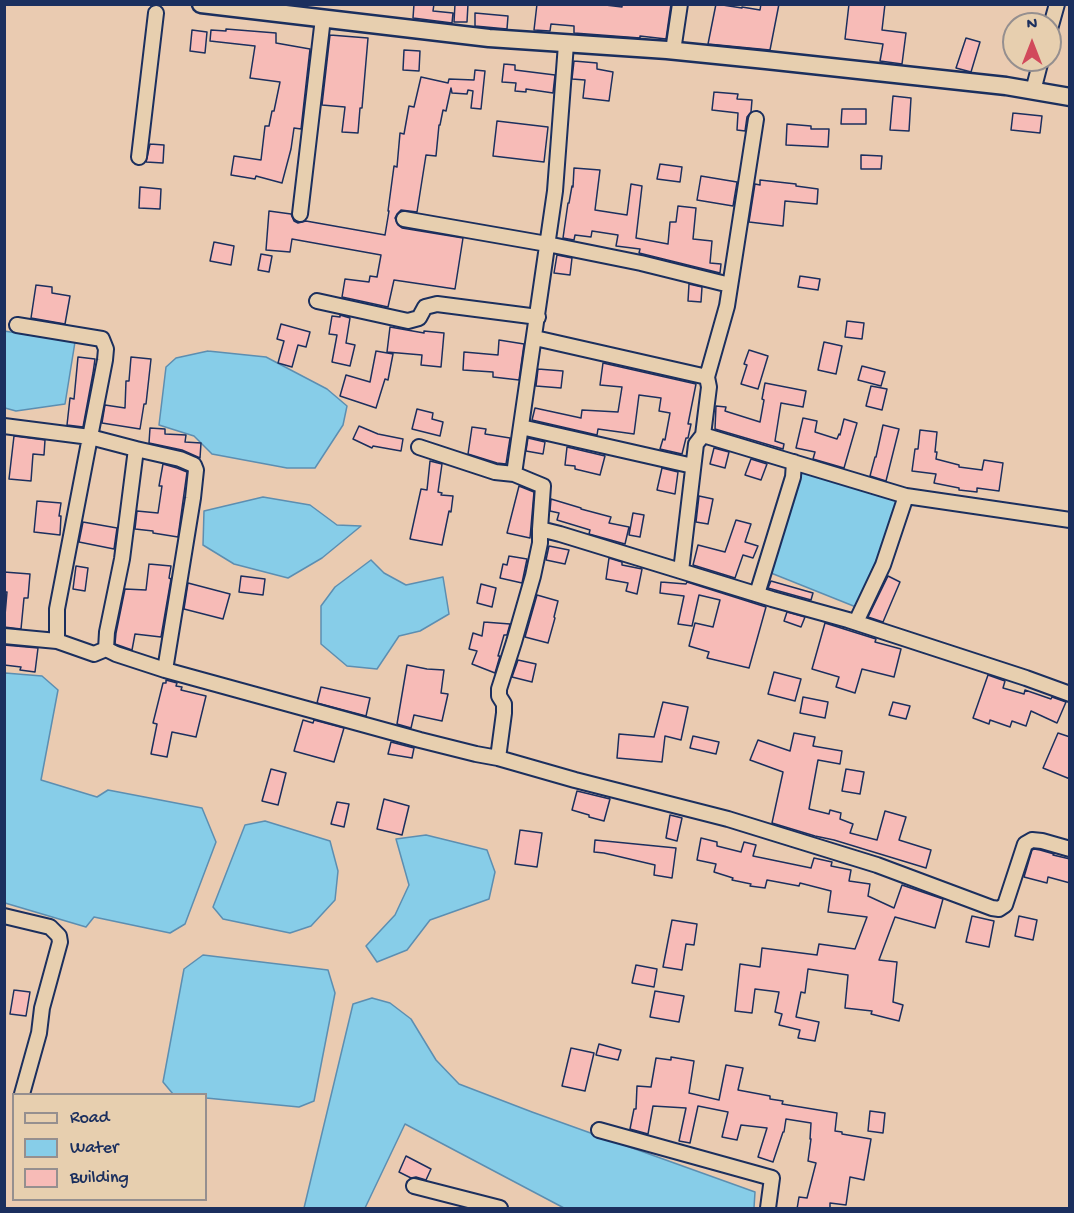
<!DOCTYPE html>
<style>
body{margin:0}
#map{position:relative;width:1074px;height:1213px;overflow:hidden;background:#eacbb1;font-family:"Gochi Hand",sans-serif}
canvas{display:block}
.frame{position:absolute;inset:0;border:6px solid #1b2f5e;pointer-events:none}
.legend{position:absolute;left:12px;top:1093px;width:195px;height:108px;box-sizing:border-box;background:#e7cfaf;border:2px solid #958f8f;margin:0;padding:8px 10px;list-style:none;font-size:18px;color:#1b2f5e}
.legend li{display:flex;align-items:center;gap:12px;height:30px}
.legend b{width:30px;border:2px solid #958f8f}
.north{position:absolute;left:1002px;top:12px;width:60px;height:60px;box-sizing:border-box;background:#e7cfaf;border:2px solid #958f8f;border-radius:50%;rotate:0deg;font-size:16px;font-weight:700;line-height:24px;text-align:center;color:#1b2f5e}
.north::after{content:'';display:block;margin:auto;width:21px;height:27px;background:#d1495b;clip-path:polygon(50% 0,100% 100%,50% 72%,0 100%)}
</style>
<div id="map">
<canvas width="1074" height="1213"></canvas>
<div class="frame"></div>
<ul class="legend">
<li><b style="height:8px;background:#e7cfaf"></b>Road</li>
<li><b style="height:16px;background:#87cde8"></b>Water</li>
<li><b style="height:16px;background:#f7bbb7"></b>Building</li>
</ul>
<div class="north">N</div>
</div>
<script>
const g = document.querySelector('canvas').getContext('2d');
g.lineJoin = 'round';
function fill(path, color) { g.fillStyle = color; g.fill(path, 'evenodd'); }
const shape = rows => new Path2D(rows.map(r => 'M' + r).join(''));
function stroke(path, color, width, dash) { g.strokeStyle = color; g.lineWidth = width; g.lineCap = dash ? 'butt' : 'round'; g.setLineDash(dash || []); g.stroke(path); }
const water = shape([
 [4,331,75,342,65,404,16,411,5,408,4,331],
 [208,351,266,357,327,389,347,406,343,425,315,468,287,468,212,454,194,436,159,425,166,367,176,358,208,351],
 [797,463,899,494,900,505,856,607,766,571,797,463],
 [263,497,310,505,337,525,361,526,322,558,288,578,234,564,203,545,204,511,263,497],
 [371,560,384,573,406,585,443,577,449,614,420,631,399,636,377,669,347,666,321,644,321,606,335,587,371,560],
 [5,673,42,676,58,690,41,780,97,797,108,790,202,808,216,842,185,924,170,933,94,917,86,927,5,903,5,673],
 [265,821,330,841,338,871,335,900,311,926,290,933,223,919,213,907,245,825,265,821],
 [426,835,487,850,495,872,489,899,430,920,407,950,377,962,366,946,395,915,409,885,396,839,426,835],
 [203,955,328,970,335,993,314,1101,299,1107,206,1098,206,1094,173,1094,163,1082,184,969,203,955],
 [372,998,390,1003,411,1019,436,1060,459,1084,532,1112,755,1192,754,1208,564,1208,405,1124,365,1208,304,1208,353,1004,372,998]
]);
fill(water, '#87cde8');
stroke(water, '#5c8eb1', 1.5);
const building = shape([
 [414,4,434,4,433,11,453,13,452,23,413,18,414,4],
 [455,4,468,4,467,22,454,22,455,4],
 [537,4,597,4,622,7,622,4,671,4,666,39,640,36,640,38,574,33,574,26,551,24,550,31,534,30,537,4],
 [716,4,742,8,742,7,760,10,761,4,779,4,770,50,708,44,716,4],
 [849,4,885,4,882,30,906,33,902,64,880,61,883,44,845,39,849,4],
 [475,13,508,16,507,29,475,26,475,13],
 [226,29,276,33,276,43,310,49,301,129,294,128,291,149,282,183,256,176,255,179,231,175,234,156,261,160,265,126,269,126,272,111,274,111,280,82,250,78,255,46,210,41,211,30,226,31,226,29],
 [192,30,207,32,205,53,190,51,192,30],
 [330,35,368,38,362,108,360,108,358,133,342,132,345,107,322,105,330,35],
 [966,38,980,42,971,72,956,68,966,38],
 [404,50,420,51,419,71,403,70,404,50],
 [574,61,597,63,597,69,613,72,609,101,583,98,585,80,572,79,574,61],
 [504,64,515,65,515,70,555,75,553,93,526,89,526,92,515,91,516,83,502,82,504,64],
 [475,70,485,71,481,109,471,108,473,91,468,90,467,94,452,93,451,88,446,111,443,110,440,125,439,125,436,156,426,155,417,212,401,210,397,214,395,218,398,225,402,228,463,238,455,289,394,280,388,307,342,297,345,279,369,282,370,276,377,277,381,255,292,239,290,252,266,250,269,211,291,214,294,221,298,223,306,221,385,235,389,211,388,211,394,166,397,167,400,133,404,134,409,106,414,107,421,77,448,83,449,79,474,80,475,70],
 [714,92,738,94,737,99,752,100,751,112,747,117,745,131,737,130,738,113,712,110,714,92],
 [893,96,911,98,909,131,890,130,893,96],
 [842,109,866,109,866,124,841,124,842,109],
 [1013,113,1042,116,1040,133,1011,130,1013,113],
 [497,121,548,127,544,162,493,156,497,121],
 [787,124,811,126,811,129,829,129,828,147,786,145,787,124],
 [150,144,164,145,163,163,146,162,150,144],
 [861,155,882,156,881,169,861,169,861,155],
 [660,164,682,167,680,182,657,179,660,164],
 [574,168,600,170,595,210,627,215,631,184,642,186,636,238,668,244,670,222,676,222,678,206,696,208,693,239,712,241,710,263,721,264,720,273,639,253,640,249,616,246,618,235,592,231,591,237,575,235,574,240,563,238,568,203,569,203,572,186,573,187,574,168],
 [701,176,737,182,733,206,697,200,701,176],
 [760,180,796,184,796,186,818,189,817,204,785,201,783,226,749,222,755,184,760,185,760,180],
 [140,187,161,189,160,209,139,208,140,187],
 [214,242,234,246,231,265,210,261,214,242],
 [261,254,272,256,269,272,258,270,261,254],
 [557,255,572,258,570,275,554,273,557,255],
 [800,276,820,279,818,290,798,287,800,276],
 [689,284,702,287,701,302,688,301,689,284],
 [36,285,52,287,52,293,70,296,65,324,31,318,36,285],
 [340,315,350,318,346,343,355,345,350,366,332,362,337,335,329,334,332,316,340,317,340,315],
 [847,321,864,323,862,339,845,337,847,321],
 [281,324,310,332,306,347,298,345,292,367,278,363,284,341,277,339,281,324],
 [390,327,424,333,424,331,444,333,441,367,421,365,422,355,387,352,390,327],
 [499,340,524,344,519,380,493,377,493,372,463,370,464,352,498,355,499,340],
 [824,342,842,346,836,374,818,370,824,342],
 [749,350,768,356,758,389,741,384,747,365,744,364,749,350],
 [376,351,393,354,388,380,385,379,376,408,340,396,346,375,370,382,376,351],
 [78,357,95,359,93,373,83,427,67,425,70,398,74,399,78,357],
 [131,357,151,359,146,404,144,404,140,429,102,423,105,405,125,408,126,381,129,381,131,357],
 [603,363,696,384,688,424,691,424,688,438,686,438,682,454,660,449,663,439,665,440,670,413,659,411,661,398,639,395,634,434,598,429,597,435,532,420,535,408,581,418,582,410,618,412,622,387,600,385,603,363],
 [862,366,885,372,881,386,858,380,862,366],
 [538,369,563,371,561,388,536,386,538,369],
 [765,383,806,391,803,407,781,403,775,441,784,444,783,449,715,429,716,406,726,407,725,411,760,422,764,400,762,399,765,383],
 [871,386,887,389,882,410,866,406,871,386],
 [417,409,433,413,432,419,443,422,440,436,412,429,417,409],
 [803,418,817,421,815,432,837,439,839,434,840,435,844,419,857,423,844,468,813,459,815,452,796,448,803,418],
 [883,425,899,429,886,481,870,476,875,457,876,457,883,425],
 [359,426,378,434,403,439,401,451,373,446,372,448,353,439,359,426],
 [472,427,486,429,485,434,510,438,506,464,497,463,468,454,472,427],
 [150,428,165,429,165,434,186,435,185,442,201,443,200,458,182,450,149,443,150,428],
 [920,430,937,432,935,452,937,452,936,459,959,465,959,467,982,470,984,460,1003,463,999,491,977,488,977,492,959,490,959,488,934,483,936,474,912,471,915,449,918,449,920,430],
 [14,436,45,440,44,455,33,454,31,481,9,479,14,436],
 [528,438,545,442,543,454,526,451,528,438],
 [567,447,605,456,600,475,575,469,575,466,565,465,567,447],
 [714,448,729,452,725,468,710,464,714,448],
 [751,459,767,464,761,480,745,475,751,459],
 [430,461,442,464,438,492,442,493,441,495,453,496,451,512,449,511,442,545,410,539,421,489,427,490,430,461],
 [163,464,177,468,187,472,178,537,153,533,153,531,135,529,137,511,158,513,162,486,159,486,163,464],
 [662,468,678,472,675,494,657,490,662,468],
 [519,486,534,492,530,538,507,533,519,486],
 [699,496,713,499,708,524,696,522,699,496],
 [551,499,581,508,581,509,611,517,609,523,629,527,625,544,589,534,590,530,557,520,559,513,550,511,551,499],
 [37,501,61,503,59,516,61,516,60,535,34,532,37,501],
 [633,513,644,515,640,537,629,535,633,513],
 [736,520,751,524,745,542,758,546,753,558,743,555,735,578,693,565,698,545,725,552,736,520],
 [83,522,117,528,114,549,79,542,83,522],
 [549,546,569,550,565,564,546,560,549,546],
 [509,556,527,559,522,583,500,578,503,564,507,565,509,556],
 [609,558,622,562,622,565,642,569,637,594,626,591,628,583,606,579,609,558],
 [149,564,171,566,169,578,171,579,161,637,135,634,132,650,115,644,116,633,125,589,146,590,149,564],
 [76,566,88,568,85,591,73,589,76,566],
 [4,572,30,574,28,598,24,598,21,629,4,627,7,592,4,592,4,572],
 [241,576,265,579,263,595,239,592,241,576],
 [888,576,900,582,883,622,868,617,888,576],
 [771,581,813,593,811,600,768,588,771,581],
 [661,582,686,584,687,582,766,607,749,668,707,658,709,652,689,646,695,623,713,627,720,600,699,595,692,626,678,624,684,596,660,593,661,582],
 [188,583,230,594,223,619,184,609,188,583],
 [481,584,496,588,492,607,477,603,481,584],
 [537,595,558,601,554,617,555,618,548,643,525,637,537,595],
 [787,612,805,617,801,627,784,621,787,612],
 [484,622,510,624,507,635,504,635,498,656,500,656,495,673,472,664,477,651,469,649,473,633,482,636,484,622],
 [825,623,876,639,875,642,901,649,894,677,862,669,855,693,836,687,839,677,812,669,825,623],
 [4,645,38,648,35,672,20,670,21,667,4,665,4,645],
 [518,660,536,664,532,682,512,677,518,660],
 [407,665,427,669,444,670,441,693,448,694,442,721,414,715,411,728,397,724,407,665],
 [774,672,801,679,795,701,768,694,774,672],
 [988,675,1005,681,1003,688,1024,694,1025,690,1051,699,1052,697,1066,702,1057,723,1031,711,1026,726,1012,721,1010,727,990,720,989,724,973,718,988,675],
 [166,680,177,683,176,686,182,687,181,690,206,696,196,737,172,732,167,757,151,754,157,724,153,723,163,683,166,683,166,680],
 [321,687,370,698,366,716,317,703,321,687],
 [803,697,828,702,825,718,800,713,803,697],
 [663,702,688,707,681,740,665,736,662,762,617,758,619,734,654,737,663,702],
 [893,702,910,706,906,719,889,715,893,702],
 [303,720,313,723,314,720,344,728,334,762,294,751,303,720],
 [794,733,815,737,813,746,842,751,840,764,818,760,809,809,829,814,830,810,841,813,840,819,853,824,850,833,877,840,885,811,906,817,899,840,931,850,926,868,834,840,815,836,772,823,783,772,750,760,758,740,790,751,794,733],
 [1058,733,1070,737,1070,779,1043,768,1058,733],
 [693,736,719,742,716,754,690,748,693,736],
 [391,742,414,748,412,758,388,754,391,742],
 [271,769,286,773,278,805,262,801,271,769],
 [846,769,864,772,860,794,842,791,846,769],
 [577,791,610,799,604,821,589,817,589,815,572,810,577,791],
 [384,799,409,806,402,835,377,829,384,799],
 [337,802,349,804,344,827,331,824,337,802],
 [670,815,682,818,677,841,666,838,670,815],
 [520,830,542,833,537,867,515,864,520,830],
 [701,838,717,842,717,846,741,852,744,842,756,845,753,856,811,868,814,858,832,862,831,866,851,870,849,881,870,884,868,896,894,908,902,885,943,899,935,928,895,917,879,960,897,962,893,1002,903,1005,899,1021,871,1014,872,1011,845,1008,848,975,808,969,805,993,801,992,796,1017,819,1022,815,1041,798,1038,800,1030,779,1025,782,1014,775,1012,779,992,755,989,752,1013,735,1011,740,964,760,967,762,948,817,955,819,944,855,949,867,917,828,912,831,891,800,883,799,886,767,880,765,888,750,886,751,884,732,880,733,878,714,872,716,864,697,860,701,838],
 [595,840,676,848,672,878,654,875,655,865,604,853,594,852,595,840],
 [1034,849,1040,850,1054,854,1053,855,1070,859,1070,883,1048,877,1047,883,1024,877,1032,850,1034,849],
 [972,916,994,921,989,947,966,942,972,916],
 [1019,916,1037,920,1033,940,1015,936,1019,916],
 [672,920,697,924,694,945,686,944,682,970,663,967,672,920],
 [636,965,657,969,654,987,632,983,636,965],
 [14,990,30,992,26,1016,10,1014,14,990],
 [655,991,684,996,679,1022,650,1017,655,991],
 [599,1044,621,1050,618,1060,596,1055,599,1044],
 [571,1048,594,1053,585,1091,562,1086,571,1048],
 [671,1057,694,1061,689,1093,719,1100,726,1065,743,1068,738,1090,770,1096,770,1099,783,1101,782,1104,837,1113,835,1131,842,1132,842,1134,871,1139,864,1180,850,1177,846,1205,830,1203,830,1209,797,1209,799,1197,807,1198,816,1163,808,1161,811,1139,810,1139,811,1123,786,1119,784,1132,783,1132,773,1162,758,1157,767,1128,741,1125,737,1140,722,1137,728,1112,698,1106,690,1143,679,1141,686,1108,653,1106,648,1134,630,1129,634,1109,636,1109,637,1086,651,1087,656,1058,671,1060,671,1057],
 [870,1111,885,1113,883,1133,868,1131,870,1111],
 [406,1156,431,1169,426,1180,416,1177,411,1178,399,1172,406,1156]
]);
fill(building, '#f7bbb7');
stroke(building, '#1b2f5e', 1.5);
const minor = shape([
 [1050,29,1057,4],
 [673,51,680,4],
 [1033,91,1041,60],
 [139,157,156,13],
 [300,214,323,18],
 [404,219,547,244,641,263,730,285],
 [317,301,408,321,419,318,425,307,437,304,538,317],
 [17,325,102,339,106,349,105,360,90,437,136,449,122,559,107,632,106,649,116,654,165,670,420,740,476,754,498,758,575,780,728,819,877,865,992,908,999,909,1005,905,1025,844,1032,840,1042,841,1070,849],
 [535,338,707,377],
 [4,426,90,437,57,609,57,641,94,654,106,649],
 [521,427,693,466],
 [703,435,906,496,1070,520],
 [419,447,495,472,514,474,543,486,540,529],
 [136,449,180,459,194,465,196,470,193,498,165,670],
 [514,474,555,191,566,44],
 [681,571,696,444,703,435,709,387,707,377,727,306,756,119],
 [757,594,793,477,794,462],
 [856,622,883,565,906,496],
 [4,636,57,641],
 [498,758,504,713,504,704,499,696,499,689,514,642,533,576,540,543,540,529,560,534,772,599,848,620,1026,678,1070,694],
 [4,916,50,927,59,936,60,942,42,1008,39,1033,22,1094],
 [599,1130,772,1178,768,1208],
 [414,1186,500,1208]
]);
const tertiary = shape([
 [201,4,489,38,667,50,766,60,1006,86,1070,97]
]);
stroke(minor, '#1b2f5e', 18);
stroke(tertiary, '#1b2f5e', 21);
stroke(minor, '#e7cfaf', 14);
stroke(tertiary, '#e7cfaf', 16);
</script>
